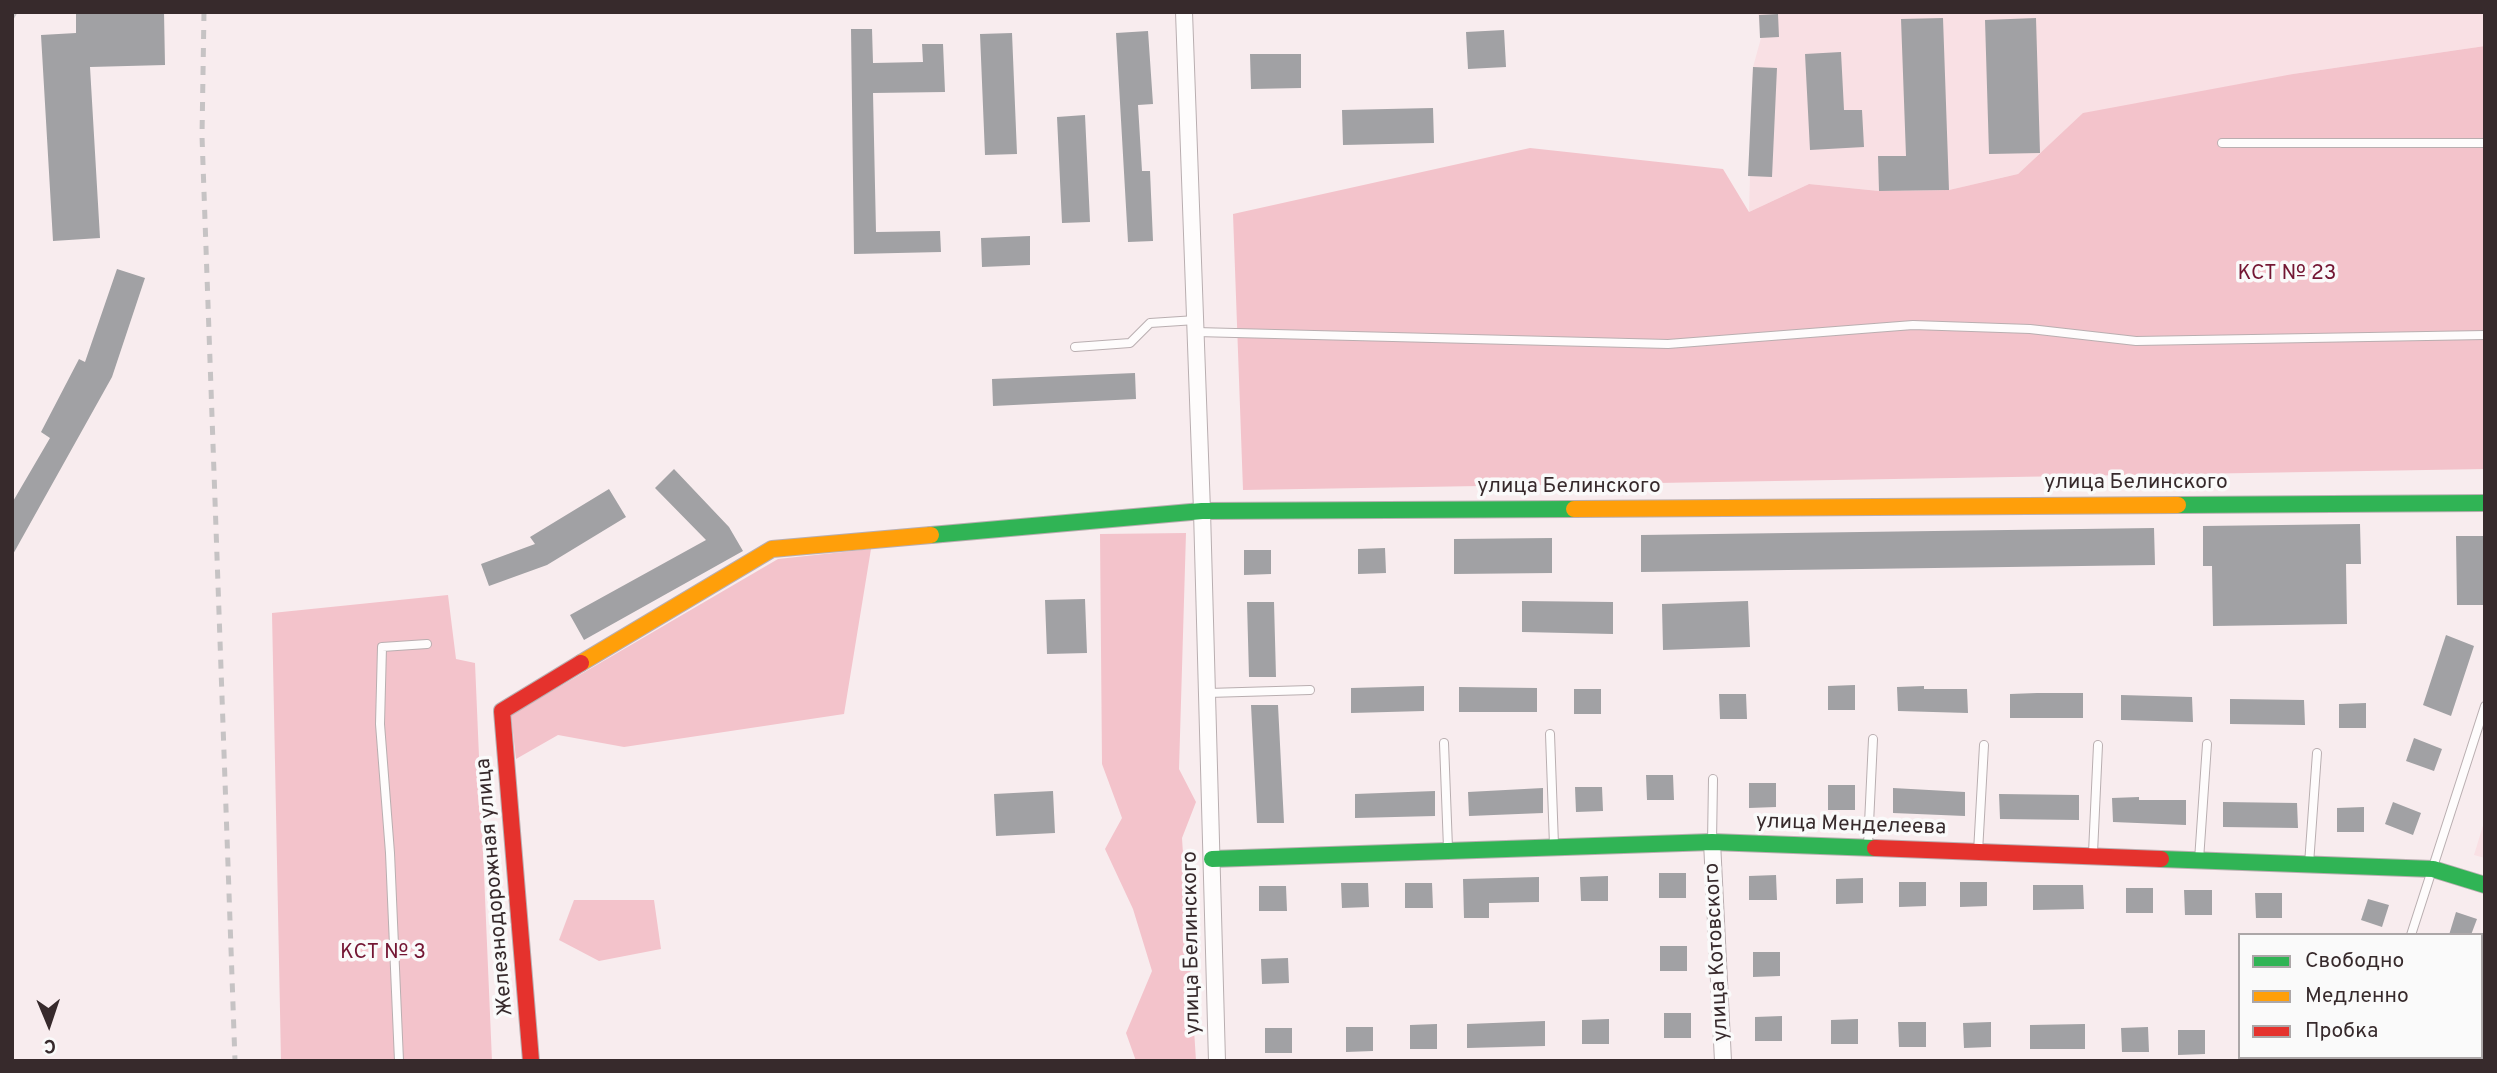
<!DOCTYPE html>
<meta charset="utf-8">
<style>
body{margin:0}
#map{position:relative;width:2497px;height:1073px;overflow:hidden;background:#f8ecee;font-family:Overpass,sans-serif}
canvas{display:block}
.frame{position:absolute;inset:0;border:14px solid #372a2c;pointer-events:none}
.legend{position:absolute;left:2238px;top:933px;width:245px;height:126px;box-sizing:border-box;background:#fafafa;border:2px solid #aca7a8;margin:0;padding:9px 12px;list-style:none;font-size:21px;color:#372a2c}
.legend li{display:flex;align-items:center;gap:14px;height:35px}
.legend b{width:35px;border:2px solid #aca7a8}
.north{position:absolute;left:14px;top:989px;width:70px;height:70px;-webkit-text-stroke:5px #fafafa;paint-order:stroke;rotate:178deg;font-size:19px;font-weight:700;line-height:28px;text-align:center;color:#372a2c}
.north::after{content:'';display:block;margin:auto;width:24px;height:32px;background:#372a2c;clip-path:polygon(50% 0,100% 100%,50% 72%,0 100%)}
</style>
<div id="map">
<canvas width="2497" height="1073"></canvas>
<div class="frame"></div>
<ul class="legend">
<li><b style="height:9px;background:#30b455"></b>Свободно</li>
<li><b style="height:9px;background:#ff9f0a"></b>Медленно</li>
<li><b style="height:9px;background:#e5322d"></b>Пробка</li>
</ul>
<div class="north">С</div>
</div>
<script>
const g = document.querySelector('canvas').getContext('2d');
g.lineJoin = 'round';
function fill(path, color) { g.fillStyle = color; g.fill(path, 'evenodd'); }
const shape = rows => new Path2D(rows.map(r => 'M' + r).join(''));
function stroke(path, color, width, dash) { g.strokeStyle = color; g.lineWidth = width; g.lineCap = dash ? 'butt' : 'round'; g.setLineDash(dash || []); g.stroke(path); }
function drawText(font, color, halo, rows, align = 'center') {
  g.font = font + ' Overpass,sans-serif'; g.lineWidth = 7; g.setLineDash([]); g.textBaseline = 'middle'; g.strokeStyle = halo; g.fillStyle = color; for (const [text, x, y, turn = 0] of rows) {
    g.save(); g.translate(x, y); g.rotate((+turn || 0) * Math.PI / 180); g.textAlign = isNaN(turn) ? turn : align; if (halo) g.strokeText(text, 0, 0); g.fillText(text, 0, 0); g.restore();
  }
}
fill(shape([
 [1758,12,2485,12,2485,46,2293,74,2040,153,2018,174,1949,190,1879,191,1809,184,1749,212,1753,67,1761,38],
 [2485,819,2485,858,2474,855]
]), '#f9e0e4');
fill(shape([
 [2485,46,2485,469,1243,490,1233,214,1530,148,1723,169,1749,212,1809,184,1879,191,1949,190,2018,174,2083,113,2293,74],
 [1186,533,1179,769,1196,802,1182,838,1196,1061,1136,1061,1126,1033,1152,971,1133,909,1105,849,1122,818,1102,764,1100,534],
 [871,549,844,714,624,747,558,735,516,759,511,715,778,559],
 [448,595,456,659,475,663,492,1061,281,1061,272,613],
 [574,900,654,900,661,949,599,961,559,940]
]), '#f3c3cb');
fill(shape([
 [76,12,164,12,165,65,90,67,100,238,53,241,41,35,76,33],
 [1778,14,1779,37,1760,38,1759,15],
 [1943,18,1949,190,1879,191,1878,156,1906,156,1901,19],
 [2036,18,2040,153,1989,154,1985,20],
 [851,29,872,29,873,63,923,62,922,44,943,44,945,92,873,93,876,232,940,231,941,252,854,254],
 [1504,30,1506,67,1468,69,1466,32],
 [1148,31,1153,104,1138,105,1142,171,1150,171,1153,241,1128,242,1116,33],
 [1012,33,1017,154,985,155,980,34],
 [1841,52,1844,110,1862,110,1864,147,1810,150,1805,54],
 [1250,54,1301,54,1301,88,1251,89],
 [1753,67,1777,68,1772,177,1748,176],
 [1433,108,1434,143,1343,145,1342,110],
 [1085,115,1090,222,1062,223,1057,117],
 [1030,236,1030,265,982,267,981,238],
 [117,269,145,278,112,377,12,556,12,503,50,438,41,432,79,359,85,362],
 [1135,373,1136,399,993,406,992,379],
 [674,469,729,527,743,551,584,640,570,615,706,540,655,488],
 [609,489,626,517,547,565,489,586,481,564,535,544,530,537],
 [2360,524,2361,564,2346,564,2347,624,2213,626,2212,566,2203,566,2203,526],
 [2154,528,2155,565,1641,572,1641,535],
 [2456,536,2483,536,2484,605,2457,605],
 [1552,538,1552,573,1454,574,1454,539],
 [1385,548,1386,573,1358,574,1358,549],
 [1244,550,1271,550,1271,574,1244,575],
 [1085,599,1087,653,1047,654,1045,600],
 [1522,601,1613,602,1613,634,1522,632],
 [1748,601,1750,647,1663,650,1662,604],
 [1247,602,1274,602,1276,677,1249,677],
 [2446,635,2474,646,2451,716,2423,705],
 [1855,685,1855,710,1828,710,1828,686],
 [1424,686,1424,711,1351,713,1351,688],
 [1924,686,1924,689,1967,689,1968,713,1898,711,1897,687],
 [1459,687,1537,688,1537,712,1459,712],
 [1574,689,1601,689,1601,714,1574,714],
 [2037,693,2083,693,2083,718,2010,718,2010,694],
 [1719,694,1746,694,1747,719,1720,719],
 [2121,695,2192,697,2193,722,2121,720],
 [2230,699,2304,700,2305,725,2230,724],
 [2366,703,2366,728,2339,728,2339,704],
 [1251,705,1278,705,1284,823,1257,823],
 [2414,738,2442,749,2434,771,2406,761],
 [1646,775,1673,775,1674,800,1647,800],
 [1749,783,1776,783,1776,807,1749,808],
 [1828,785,1855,785,1855,810,1828,810],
 [1575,787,1602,787,1603,811,1576,812],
 [1543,788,1543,813,1469,816,1468,792],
 [1893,788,1965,792,1965,816,1893,813],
 [1053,791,1055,833,996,836,994,794],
 [1435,791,1435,816,1355,818,1355,794],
 [1999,794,2079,795,2079,820,2000,819],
 [2139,797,2139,800,2186,800,2186,825,2113,822,2112,798],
 [2223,802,2297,803,2298,828,2223,827],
 [2393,802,2421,813,2413,835,2385,824],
 [2364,807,2364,832,2337,832,2337,808],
 [1659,873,1686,873,1686,898,1659,898],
 [1776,875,1777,900,1749,900,1749,876],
 [1608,876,1608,901,1581,901,1580,877],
 [1539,877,1539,902,1489,903,1489,918,1464,918,1463,879],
 [1863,878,1863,903,1836,904,1836,879],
 [1899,882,1926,882,1926,906,1899,907],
 [1960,882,1987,882,1987,906,1960,907],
 [1341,883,1368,883,1369,907,1342,908],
 [1405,883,1432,883,1433,908,1405,908],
 [2033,885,2083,885,2084,909,2033,910],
 [1259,886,1286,886,1287,911,1259,911],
 [2126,888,2153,888,2153,913,2126,913],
 [2184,890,2212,890,2212,915,2185,915],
 [2255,893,2282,893,2282,918,2256,918],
 [2368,899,2389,905,2382,927,2361,920],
 [2456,912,2477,919,2471,935,2449,935],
 [1660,946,1687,946,1687,971,1660,971],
 [1753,952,1780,952,1780,976,1753,977],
 [1288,958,1289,983,1262,984,1261,959],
 [1664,1013,1691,1013,1691,1038,1664,1038],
 [1782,1016,1782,1041,1755,1041,1755,1017],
 [1609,1019,1609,1044,1582,1044,1582,1020],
 [1858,1019,1858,1044,1831,1044,1831,1020],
 [1545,1021,1545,1046,1467,1048,1467,1024],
 [1898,1022,1926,1022,1926,1047,1899,1047],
 [1991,1022,1991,1047,1964,1048,1963,1023],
 [1437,1024,1437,1049,1410,1049,1410,1025],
 [2085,1024,2085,1049,2030,1049,2030,1025],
 [1346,1027,1373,1027,1373,1051,1346,1052],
 [2148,1027,2149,1052,2122,1052,2121,1028],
 [1265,1028,1292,1028,1292,1053,1265,1053],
 [2178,1030,2205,1030,2205,1054,2178,1055]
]), '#a1a1a4');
const lane = shape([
 [2222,143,2485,143],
 [1196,332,1668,344,1913,325,2030,329,2136,341,2485,335],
 [1075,347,1130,343,1150,323,1196,320],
 [1208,693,1310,690],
 [1550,734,1554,845],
 [1444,743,1448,848],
 [1712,842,1713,779],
 [1868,845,1873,739],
 [1978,852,1984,745],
 [2093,853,2098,745],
 [2199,860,2207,744],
 [2309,864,2317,753],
 [2411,935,2485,706],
 [399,1061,390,853,380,724,382,647,427,644],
 [2369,1061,2370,1057]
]);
const street = shape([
 [1184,12,1202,511,1217,1061],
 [1712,842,1723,1061]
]);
const fast = shape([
 [2178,505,2485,503],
 [931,535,1202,511,1574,509],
 [1212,859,1712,842,1875,848],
 [2161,859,2433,869,2485,885]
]);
const slow = shape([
 [1574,509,2178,505],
 [581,663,772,549,931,535]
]);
const jam = shape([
 [1875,848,2161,859],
 [531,1061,502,711,581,663]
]);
stroke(lane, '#b9aeb0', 10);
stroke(street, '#b9aeb0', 18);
stroke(fast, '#b9aeb0', 18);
stroke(slow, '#b9aeb0', 18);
stroke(jam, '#b9aeb0', 18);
stroke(lane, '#fefcfc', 8);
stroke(street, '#fefcfc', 16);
stroke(fast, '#30b455', 16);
stroke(slow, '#ff9f0a', 16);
stroke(jam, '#e5322d', 16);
stroke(shape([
 [204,12,202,136,235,1061],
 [12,17,15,12]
]), '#c6c3c4', 5, [9, 9]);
drawText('21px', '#731633', '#fafafa', [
 ["КСТ № 23",2287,275],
 ["КСТ № 3",383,954]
]);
drawText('21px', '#372a2c', '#fafafa', [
 ["улица Белинского",2136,484],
 ["улица Белинского",1569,488],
 ["улица Менделеева",1851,826,2],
 ["Железнодорожная улица",496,887,-95],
 ["улица Белинского",1193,943,-91],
 ["улица Котовского",1718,952,-93]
]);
</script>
